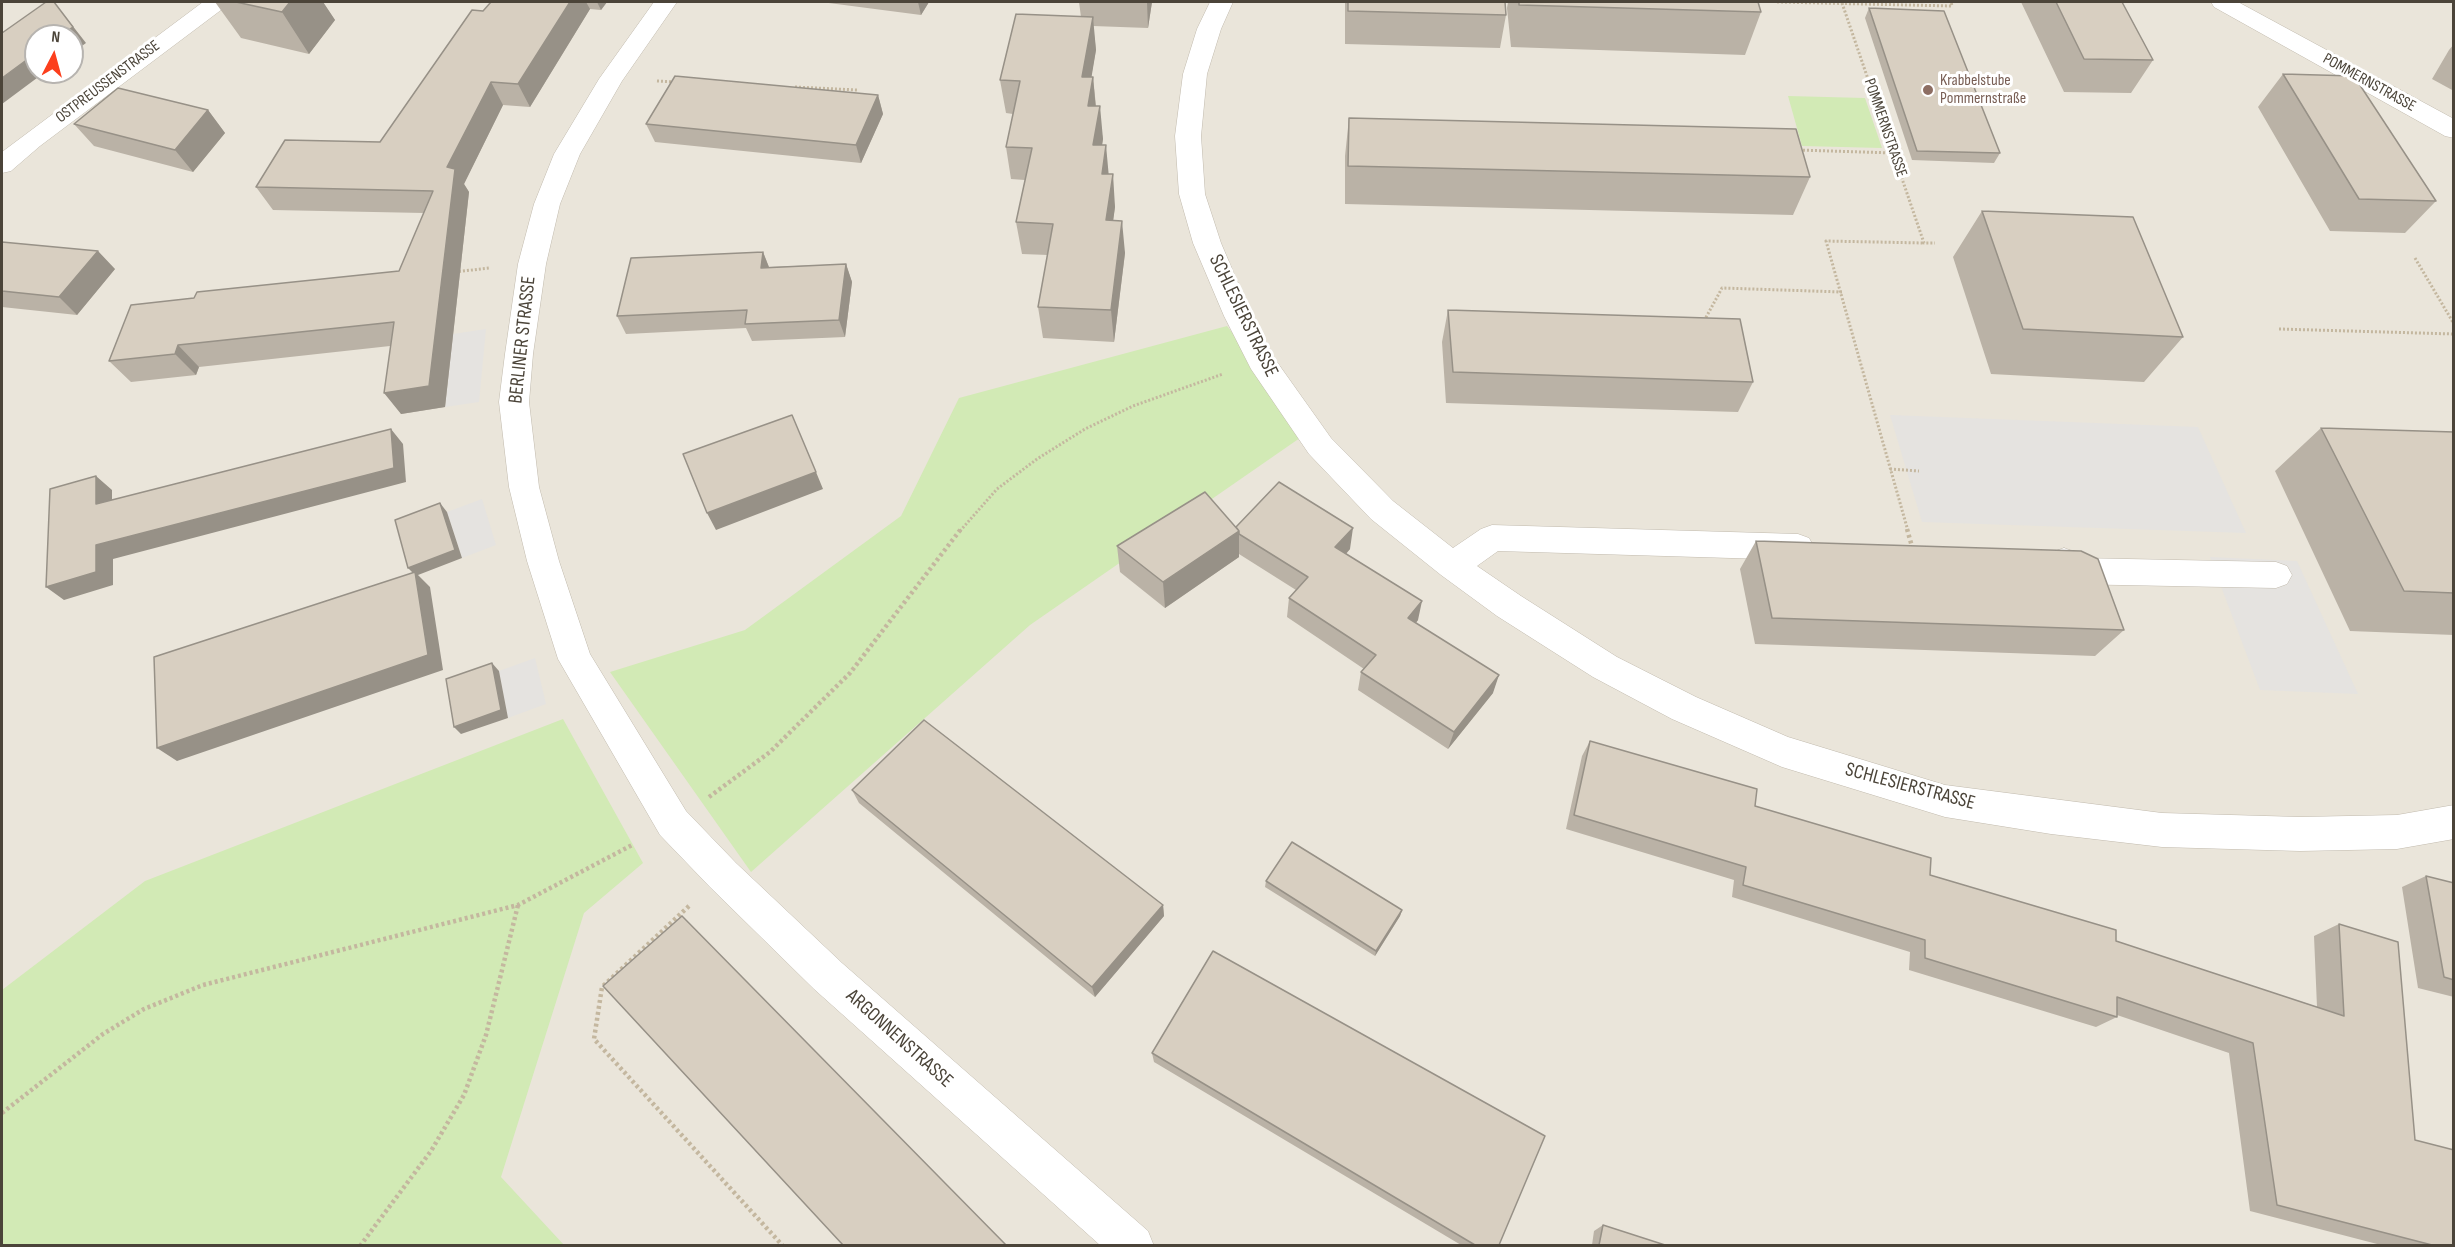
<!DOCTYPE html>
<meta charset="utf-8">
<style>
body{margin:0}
#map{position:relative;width:2455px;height:1247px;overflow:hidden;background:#f6f3ec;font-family:"Sofia Sans Condensed",sans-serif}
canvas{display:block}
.frame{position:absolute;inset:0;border:3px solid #4b4439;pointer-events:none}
.north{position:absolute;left:24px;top:24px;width:60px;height:60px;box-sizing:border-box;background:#fff;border:2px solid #b7b4b0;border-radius:50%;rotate:6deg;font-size:16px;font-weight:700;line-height:24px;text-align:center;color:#4b4439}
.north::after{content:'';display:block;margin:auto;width:21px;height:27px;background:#fc3f1d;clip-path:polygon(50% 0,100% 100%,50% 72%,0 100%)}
</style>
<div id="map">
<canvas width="2455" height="1247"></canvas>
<div class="frame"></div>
<div class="north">N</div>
</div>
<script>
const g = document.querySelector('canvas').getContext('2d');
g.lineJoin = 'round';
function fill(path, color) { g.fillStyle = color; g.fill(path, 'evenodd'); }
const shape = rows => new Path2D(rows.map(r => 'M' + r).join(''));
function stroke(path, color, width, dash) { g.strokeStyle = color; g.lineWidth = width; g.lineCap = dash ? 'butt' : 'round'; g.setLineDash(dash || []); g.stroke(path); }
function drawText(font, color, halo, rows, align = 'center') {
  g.font = font + ' "Sofia Sans Condensed",sans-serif'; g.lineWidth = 6; g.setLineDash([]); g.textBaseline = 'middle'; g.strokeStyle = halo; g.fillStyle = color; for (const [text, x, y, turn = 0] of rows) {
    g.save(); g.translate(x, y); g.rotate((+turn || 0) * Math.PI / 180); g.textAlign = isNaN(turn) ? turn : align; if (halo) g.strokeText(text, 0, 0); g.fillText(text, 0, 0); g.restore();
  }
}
fill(shape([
 [2,2,2453,2,2453,1245,2,1245],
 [36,36,72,36,72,72,36,72]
]), '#eae5da');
fill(shape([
 [1788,96,1865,98,1882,148,1802,146],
 [1227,326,1310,431,1030,625,751,872,610,672,745,630,901,516,959,398],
 [563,719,643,863,584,913,501,1177,564,1245,2,1245,2,990,145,881]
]), '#d2eab5');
fill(shape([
 [486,329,479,402,445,407,453,334],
 [1890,415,2198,427,2246,533,1922,522],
 [482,499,496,545,462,558,447,512],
 [2210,557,2297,561,2358,694,2260,690],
 [535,658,546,704,508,718,499,671]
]), '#e5e3e0');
const minor = shape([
 [203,2,229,2,225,7,40,146,11,171,2,173,2,152,203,2],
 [654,2,677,2,622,81,580,154,560,204,546,264,533,354,529,402,539,487,559,561,590,654,686,811,736,863,842,963,1148,1231,1154,1246,1101,1246,814,989,710,887,660,835,558,659,527,561,509,487,499,402,505,354,518,264,534,204,554,154,599,79,654,2],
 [1210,2,1233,2,1221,29,1207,74,1201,136,1205,194,1221,243,1252,316,1272,355,1331,438,1393,501,1453,548,1481,529,1492,525,1798,534,1809,538,1814,547,1809,556,1798,560,1498,551,1477,566,1521,596,1617,657,1696,697,1788,737,1945,785,2162,813,2300,817,2397,815,2454,805,2454,839,2397,849,2300,851,2162,847,2051,834,1945,817,1782,767,1672,719,1593,677,1497,616,1441,575,1371,519,1309,454,1251,369,1224,316,1193,243,1179,194,1175,136,1183,74,1197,29,1210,2],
 [2211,2,2238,2,2454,119,2454,138,2445,136,2214,7,2211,2],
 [2064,548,2075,552,2078,558,2276,562,2287,566,2292,575,2287,584,2276,588,2069,584,2058,580,2048,561,2053,552,2064,548]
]);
stroke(minor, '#c2bbae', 1);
stroke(shape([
 [1777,2,1952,6,1951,2],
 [1842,3,1924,243,1935,243],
 [657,81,676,82],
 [795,87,857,90],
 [1799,150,1894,153],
 [2415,258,2454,324],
 [455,272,489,268],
 [1704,321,1722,288,1842,292],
 [2279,329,2454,334],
 [1890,469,1919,471],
 [960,531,997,489,1037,459,1085,429,1133,406,1223,374],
 [1908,531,1826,241,1924,243]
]), '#c4b79f', 3, [2, 2]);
stroke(shape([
 [1907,529,1913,550],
 [709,797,770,752,850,673,961,529],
 [689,906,602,987,594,1039,783,1246],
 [2,1113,103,1034,144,1009,203,985,518,905,634,844],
 [360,1246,431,1151,464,1095,486,1035,518,905]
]), '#c4b79f', 4.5, [3, 3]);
fill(minor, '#fff');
fill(shape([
 [215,2,323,2,335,20,309,54,241,38],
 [491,2,607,2,601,10,590,9,530,107,503,105,464,184,469,192,445,407,401,414,390,346,199,367,196,375,131,382,109,361,194,298,399,271,424,213,273,210,256,187,380,142],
 [821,2,929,2,921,15],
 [1079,2,1152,2,1148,28,1093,26,1096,50,1091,77,1093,77,1096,106,1103,139,1102,145,1115,207,1113,220,1125,253,1114,342,1043,338,1038,307,1048,255,1022,254,1016,222,1025,180,1011,179,1006,147,1013,114,1006,113,1000,80,1081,17],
 [1345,2,1505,2,1506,15,1500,48,1345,44],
 [1508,2,1758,2,1761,12,1745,55,1511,47,1507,8],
 [2021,2,2122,2,2153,60,2131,93,2064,92],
 [1869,8,2000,153,1994,163,1912,160,1865,18],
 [2454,44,2454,91,2432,79,2449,50],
 [2283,74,2436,201,2405,233,2330,231,2258,107],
 [878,95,883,114,861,163,655,142,646,124],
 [208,110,225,133,193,172,94,146,74,124],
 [1349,118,1810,177,1793,215,1345,204,1345,156],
 [1982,211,2183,337,2144,382,1991,374,1953,257],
 [2,242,115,269,77,315,2,307],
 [763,252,769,267,846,264,852,282,845,337,752,341,746,328,626,334,617,316],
 [1448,310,1753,382,1738,412,1446,403,1442,342],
 [2321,428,2454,432,2454,635,2350,631,2275,471],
 [1236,527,1350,549,1346,554,1418,620,1416,623,1493,693,1448,749,1358,690,1361,672,1364,669,1287,617,1289,598,1296,590,1239,554,1239,557,1165,608,1120,572,1117,546],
 [1756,541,2124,630,2095,656,1755,644,1740,569],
 [1590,741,1930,875,2116,941,2317,1007,2314,936,2339,924,2415,1140,2454,1245,2381,1245,2250,1211,2229,1053,2117,1015,2117,1017,2096,1027,1909,970,1910,952,1732,897,1734,880,1566,829,1582,756],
 [852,790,1163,905,1164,916,1095,997,859,803],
 [2426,876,2454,883,2454,997,2418,988,2402,887],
 [1266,881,1402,910,1400,916,1375,956,1265,887],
 [1152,1053,1499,1245,1461,1245,1154,1062],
 [1603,1225,1665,1245,1592,1245,1594,1231]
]), '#bab2a6');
fill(shape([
 [54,2,86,43,72,53,72,36,60,36],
 [290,2,323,2,335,20,309,54,282,12],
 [570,2,586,2,590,9,530,107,518,84],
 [597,2,607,2,601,10],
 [918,2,929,2,921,15],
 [1147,2,1152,2,1148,28],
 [1093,17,1096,50,1086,110,1082,77],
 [36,53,36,72,45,72,2,104,2,78],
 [1093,77,1096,110,1088,106],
 [491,82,503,105,464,184,469,192,445,407,401,414,384,393,447,167],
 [878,95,883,114,861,163,856,145],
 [1100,106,1103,139,1097,177,1093,145],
 [208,110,225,133,193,172,175,150],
 [1106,145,1109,178,1102,174],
 [1113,174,1115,207,1109,252,1106,220],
 [1122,221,1125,253,1114,342,1111,310],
 [98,251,115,269,77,315,59,297],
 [763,252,770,270,761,268],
 [846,264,852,282,845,337,839,320],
 [178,345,199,367,196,375,175,354],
 [391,429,403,444,406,482,113,559,113,585,64,600,46,587,96,545],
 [816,472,823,489,716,530,707,513],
 [96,476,112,490,112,518,96,504],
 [440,503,447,512,462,558,418,575,430,587,443,670,177,761,157,748,416,576,408,568],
 [1353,528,1350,549,1333,568,1335,547],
 [1239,531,1239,557,1165,608,1163,582],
 [1422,601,1418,620,1404,637,1408,618],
 [492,663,499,671,508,718,461,734,454,727],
 [1499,675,1493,693,1448,749,1454,732],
 [1163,905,1164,916,1095,997,1092,987],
 [1402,910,1400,916,1375,956,1376,951]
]), '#979187');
const building = shape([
 [46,2,54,2,73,27,60,36,36,36,36,53,2,78,2,33,46,2],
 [236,2,290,2,282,12,236,2],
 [491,2,570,2,518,84,491,82,447,167,455,169,429,386,384,393,394,322,178,345,175,354,109,361,131,305,194,298,197,292,399,271,433,191,256,187,285,140,380,142,472,10,483,11,491,2],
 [1348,2,1505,2,1506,15,1348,11,1348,2],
 [1519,2,1758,2,1761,12,1519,5,1519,2],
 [2056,2,2122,2,2153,60,2084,59,2056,2],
 [1869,8,1944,11,2000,153,1917,151,1869,8],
 [1016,14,1093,17,1082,77,1093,77,1088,106,1100,106,1093,145,1106,145,1102,174,1113,174,1106,220,1122,221,1111,310,1038,307,1053,224,1016,222,1032,148,1006,147,1020,81,1000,80,1016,14],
 [2283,74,2354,76,2436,201,2359,199,2283,74],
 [675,76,878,95,856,145,646,124,675,76],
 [118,88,208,110,175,150,74,124,118,88],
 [1349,118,1796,129,1810,177,1348,166,1349,118],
 [1982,211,2133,217,2183,337,2023,329,1982,211],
 [2,242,98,251,59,297,2,291,2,242],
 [763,252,761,268,846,264,839,320,745,324,747,310,617,316,631,258,763,252],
 [1448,310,1740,319,1753,382,1453,372,1448,310],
 [792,415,816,472,707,513,683,454,792,415],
 [2321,428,2454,432,2454,593,2404,591,2321,428],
 [391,429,394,468,96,545,96,572,46,587,50,489,96,476,96,504,391,429],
 [1279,482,1353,528,1335,547,1422,601,1408,618,1499,675,1454,732,1361,672,1376,655,1289,598,1308,577,1239,534,1239,531,1236,527,1279,482],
 [1205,492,1239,531,1163,582,1117,546,1205,492],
 [440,503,455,550,408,568,395,520,440,503],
 [1756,541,2081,551,2098,559,2124,630,1772,618,1756,541],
 [415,572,428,655,157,748,154,657,415,572],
 [492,663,501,710,454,727,446,679,492,663],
 [924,720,1163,905,1092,987,852,790,924,720],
 [1590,741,1757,789,1755,806,1931,858,1930,875,2116,930,2116,941,2344,1016,2339,924,2398,942,2415,1140,2454,1150,2454,1245,2432,1245,2277,1205,2253,1043,2117,997,2117,1017,1925,958,1925,940,1743,885,1746,867,1574,815,1590,741],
 [1292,842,1402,910,1376,951,1266,881,1292,842],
 [2426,876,2454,883,2454,980,2444,977,2426,876],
 [682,916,1006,1245,843,1245,603,986,682,916],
 [1213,951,1545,1136,1499,1245,1475,1245,1152,1053,1213,951],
 [1603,1225,1665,1245,1599,1245,1603,1225]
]);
fill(building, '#d8cfc1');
stroke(building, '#979187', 1.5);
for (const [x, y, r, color] of [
 [1928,90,6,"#8d6e63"]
]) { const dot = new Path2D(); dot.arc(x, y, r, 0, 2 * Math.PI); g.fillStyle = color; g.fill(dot); stroke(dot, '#fff', 2); }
drawText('16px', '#785e54', '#fff', [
 ["Krabbelstube",1940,81],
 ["Pommernstraße",1940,99]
], 'left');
drawText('16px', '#4b4439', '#fff', [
 ["OSTPREUSSENSTRASSE",108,82,-37],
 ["POMMERNSTRASSE",2369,83,29],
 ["POMMERNSTRASSE",1885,128,71]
]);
drawText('20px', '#4b4439', '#fff', [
 ["SCHLESIERSTRASSE",1243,316,64],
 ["BERLINER STRASSE",523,340,-84],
 ["SCHLESIERSTRASSE",1910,787,15],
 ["ARGONNENSTRASSE",899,1039,42]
]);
</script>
